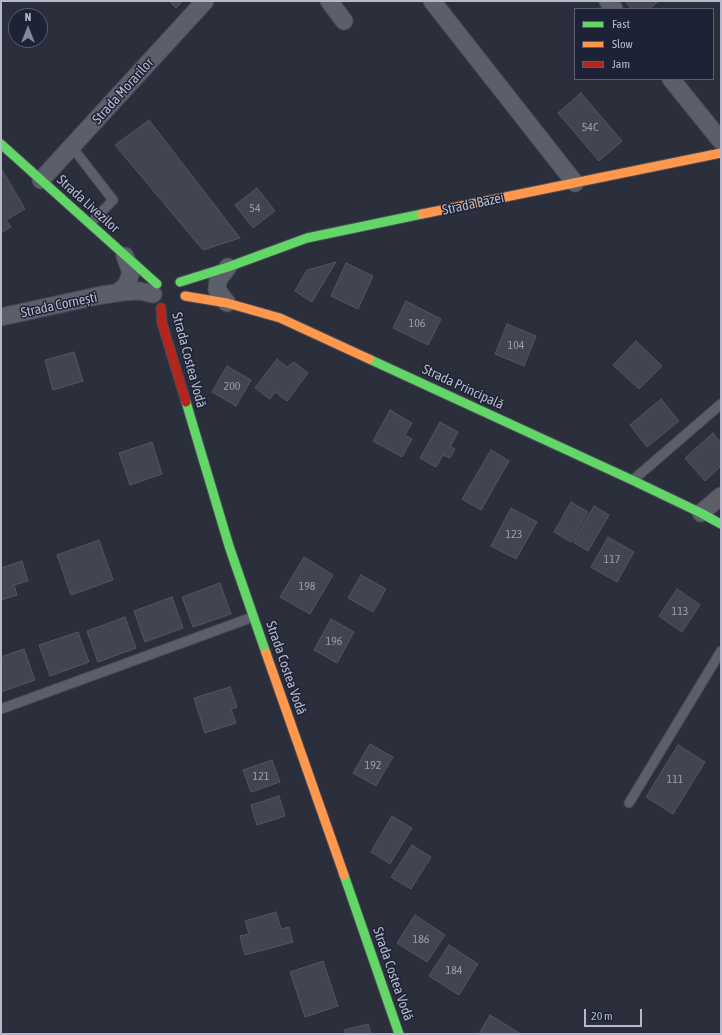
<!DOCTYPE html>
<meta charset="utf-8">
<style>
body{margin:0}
#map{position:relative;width:722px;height:1035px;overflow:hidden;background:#2b2e3b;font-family:"Asap Condensed",sans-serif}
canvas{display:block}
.frame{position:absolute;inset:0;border:2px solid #b6b9cb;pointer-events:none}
.legend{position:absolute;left:574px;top:8px;width:140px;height:72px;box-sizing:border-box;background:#1e2236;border:1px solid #5b5e72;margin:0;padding:5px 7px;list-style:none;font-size:12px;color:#b6b9cb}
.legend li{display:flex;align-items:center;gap:8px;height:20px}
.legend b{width:20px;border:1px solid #5b5e72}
.north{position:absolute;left:8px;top:8px;width:40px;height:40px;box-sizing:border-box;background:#1e2236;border:1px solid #5b5e72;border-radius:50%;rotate:0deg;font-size:11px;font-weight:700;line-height:16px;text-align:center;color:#b6b9cb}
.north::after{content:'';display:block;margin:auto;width:14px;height:18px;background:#858899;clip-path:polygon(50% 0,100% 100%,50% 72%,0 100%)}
.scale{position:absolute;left:584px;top:1009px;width:58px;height:18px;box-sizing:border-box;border:2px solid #b6b9cb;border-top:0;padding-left:5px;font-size:12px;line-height:14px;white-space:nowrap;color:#b6b9cb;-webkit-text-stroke:3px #1e2236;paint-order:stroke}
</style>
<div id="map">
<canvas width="722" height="1035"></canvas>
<div class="frame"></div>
<ul class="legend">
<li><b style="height:5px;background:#63d668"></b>Fast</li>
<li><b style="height:5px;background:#ff974d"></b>Slow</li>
<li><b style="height:5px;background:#b3261e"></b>Jam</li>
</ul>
<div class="north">N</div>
<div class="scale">20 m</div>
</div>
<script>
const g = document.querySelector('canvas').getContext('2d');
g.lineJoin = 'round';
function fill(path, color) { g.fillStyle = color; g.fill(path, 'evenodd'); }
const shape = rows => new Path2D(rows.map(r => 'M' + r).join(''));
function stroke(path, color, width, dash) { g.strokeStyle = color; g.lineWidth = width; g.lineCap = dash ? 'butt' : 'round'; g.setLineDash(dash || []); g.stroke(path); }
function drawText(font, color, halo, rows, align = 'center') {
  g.font = font + ' "Asap Condensed",sans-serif'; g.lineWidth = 3; g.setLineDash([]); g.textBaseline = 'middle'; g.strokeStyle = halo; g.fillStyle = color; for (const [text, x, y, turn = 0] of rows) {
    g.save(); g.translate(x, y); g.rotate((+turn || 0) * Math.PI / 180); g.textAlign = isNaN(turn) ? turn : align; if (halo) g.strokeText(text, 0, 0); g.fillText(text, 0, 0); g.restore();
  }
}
const building = shape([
 [169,1,183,1,176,8,169,1],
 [625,1,659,1,649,9,631,9,625,1],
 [581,93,622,141,599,161,558,113,581,93],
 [149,120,240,238,203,250,115,145,149,120],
 [1,168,25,209,6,220,11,227,1,233,1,168],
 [257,188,275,211,253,228,235,205,257,188],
 [336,262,312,302,295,291,307,270,336,262],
 [346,263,373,276,358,309,331,296,346,263],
 [406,301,441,319,428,345,393,328,406,301],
 [507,324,536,336,524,366,495,354,507,324],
 [636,341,662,366,639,389,613,365,636,341],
 [74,352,83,381,53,390,45,360,74,352],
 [277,359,287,367,294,362,308,373,287,401,275,392,270,399,255,388,277,359],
 [227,366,251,380,236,406,212,392,227,366],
 [661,399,679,421,647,447,630,425,661,399],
 [390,410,412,423,405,435,412,439,402,457,373,441,390,410],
 [440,422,458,432,450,447,455,449,450,458,443,455,436,467,420,458,440,422],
 [713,433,721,443,721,466,705,481,685,458,713,433],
 [152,442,162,474,130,485,119,453,152,442],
 [491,450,509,461,481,510,462,499,491,450],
 [571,502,588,512,571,542,554,532,571,502],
 [594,506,609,515,588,551,573,542,594,506],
 [511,508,537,522,516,559,491,546,511,508],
 [608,537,634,552,617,582,591,567,608,537],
 [99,540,113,580,71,595,57,555,99,540],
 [304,557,333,575,310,614,280,597,304,557],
 [22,561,28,581,14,585,17,595,1,600,1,568,22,561],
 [361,575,386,589,373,612,348,598,361,575],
 [220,583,231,614,193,627,182,597,220,583],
 [677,589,700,605,682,632,659,616,677,589],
 [172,597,183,628,145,642,134,611,172,597],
 [125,617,136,648,98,662,87,631,125,617],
 [331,619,354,632,337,663,314,650,331,619],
 [78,632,89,662,50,676,39,645,78,632],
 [24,649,35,680,1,692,1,657,24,649],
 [230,687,237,707,231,709,236,723,205,733,194,698,230,687],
 [370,744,393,757,376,786,353,773,370,744],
 [678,745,705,762,673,814,646,797,678,745],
 [272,760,280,782,251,792,243,770,272,760],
 [279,796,285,816,257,825,251,805,279,796],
 [392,816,412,828,390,864,371,852,392,816],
 [412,845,431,857,411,889,391,877,412,845],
 [276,912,281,929,289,927,293,942,245,955,240,936,249,934,245,921,276,912],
 [415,915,445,935,427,962,397,943,415,915],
 [449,945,478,964,459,995,429,976,449,945],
 [323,961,338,1006,305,1017,290,972,323,961],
 [490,1015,521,1034,479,1034,490,1015],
 [368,1024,371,1034,345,1034,344,1030,368,1024]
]);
fill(building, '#424450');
stroke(building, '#535662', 1);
const lane = shape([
 [72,147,113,200,90,224],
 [633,480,721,404],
 [1,709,253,617],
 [629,803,721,651]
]);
const street = shape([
 [329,1,344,21],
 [432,1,575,183],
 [608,1,614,9],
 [671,79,721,141],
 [41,180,205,1],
 [118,293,127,284,131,272,125,256],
 [227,303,217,290,218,280,228,267],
 [1,317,97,296,122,292,140,291,153,294],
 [701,513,721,496]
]);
const fast = shape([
 [1,144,157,284],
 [180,282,228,267,307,238,422,214],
 [369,359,632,480,701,513,721,524],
 [186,402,229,546,266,653],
 [344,875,399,1034]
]);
const slow = shape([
 [422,214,721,153],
 [185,296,227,303,280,318,369,359],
 [266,653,344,875]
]);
const jam = shape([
 [161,308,162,323,186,402]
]);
stroke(lane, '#494b55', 11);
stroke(street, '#494b55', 19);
stroke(fast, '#494b57', 11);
stroke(slow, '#494b57', 11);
stroke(jam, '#494b57', 11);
stroke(lane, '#5c5e69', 9);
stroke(street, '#5c5e69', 17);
stroke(fast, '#63d668', 9);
stroke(slow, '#ff974d', 9);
stroke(jam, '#b3261e', 9);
drawText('12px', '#999cac', null, [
 ["54C",590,127],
 ["54",255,208],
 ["106",417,323],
 ["104",516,345],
 ["200",232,386],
 ["123",514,534],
 ["117",612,559],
 ["198",307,586],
 ["113",680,611],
 ["196",334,641],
 ["192",373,765],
 ["121",261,776],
 ["111",675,779],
 ["186",421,939],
 ["184",454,970]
]);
drawText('14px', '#b6b9cb', '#1e2236', [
 ["Strada Morarilor",123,91,-48],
 ["Strada Livezilor",88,204,42],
 ["Strada Bazei",473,204,-12],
 ["Strada Cornești",59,305,-12],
 ["Strada Costea Vodă",189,360,75],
 ["Strada Principală",463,387,25],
 ["Strada Costea Vodă",286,668,71],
 ["Strada Costea Vodă",393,974,71]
]);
</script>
